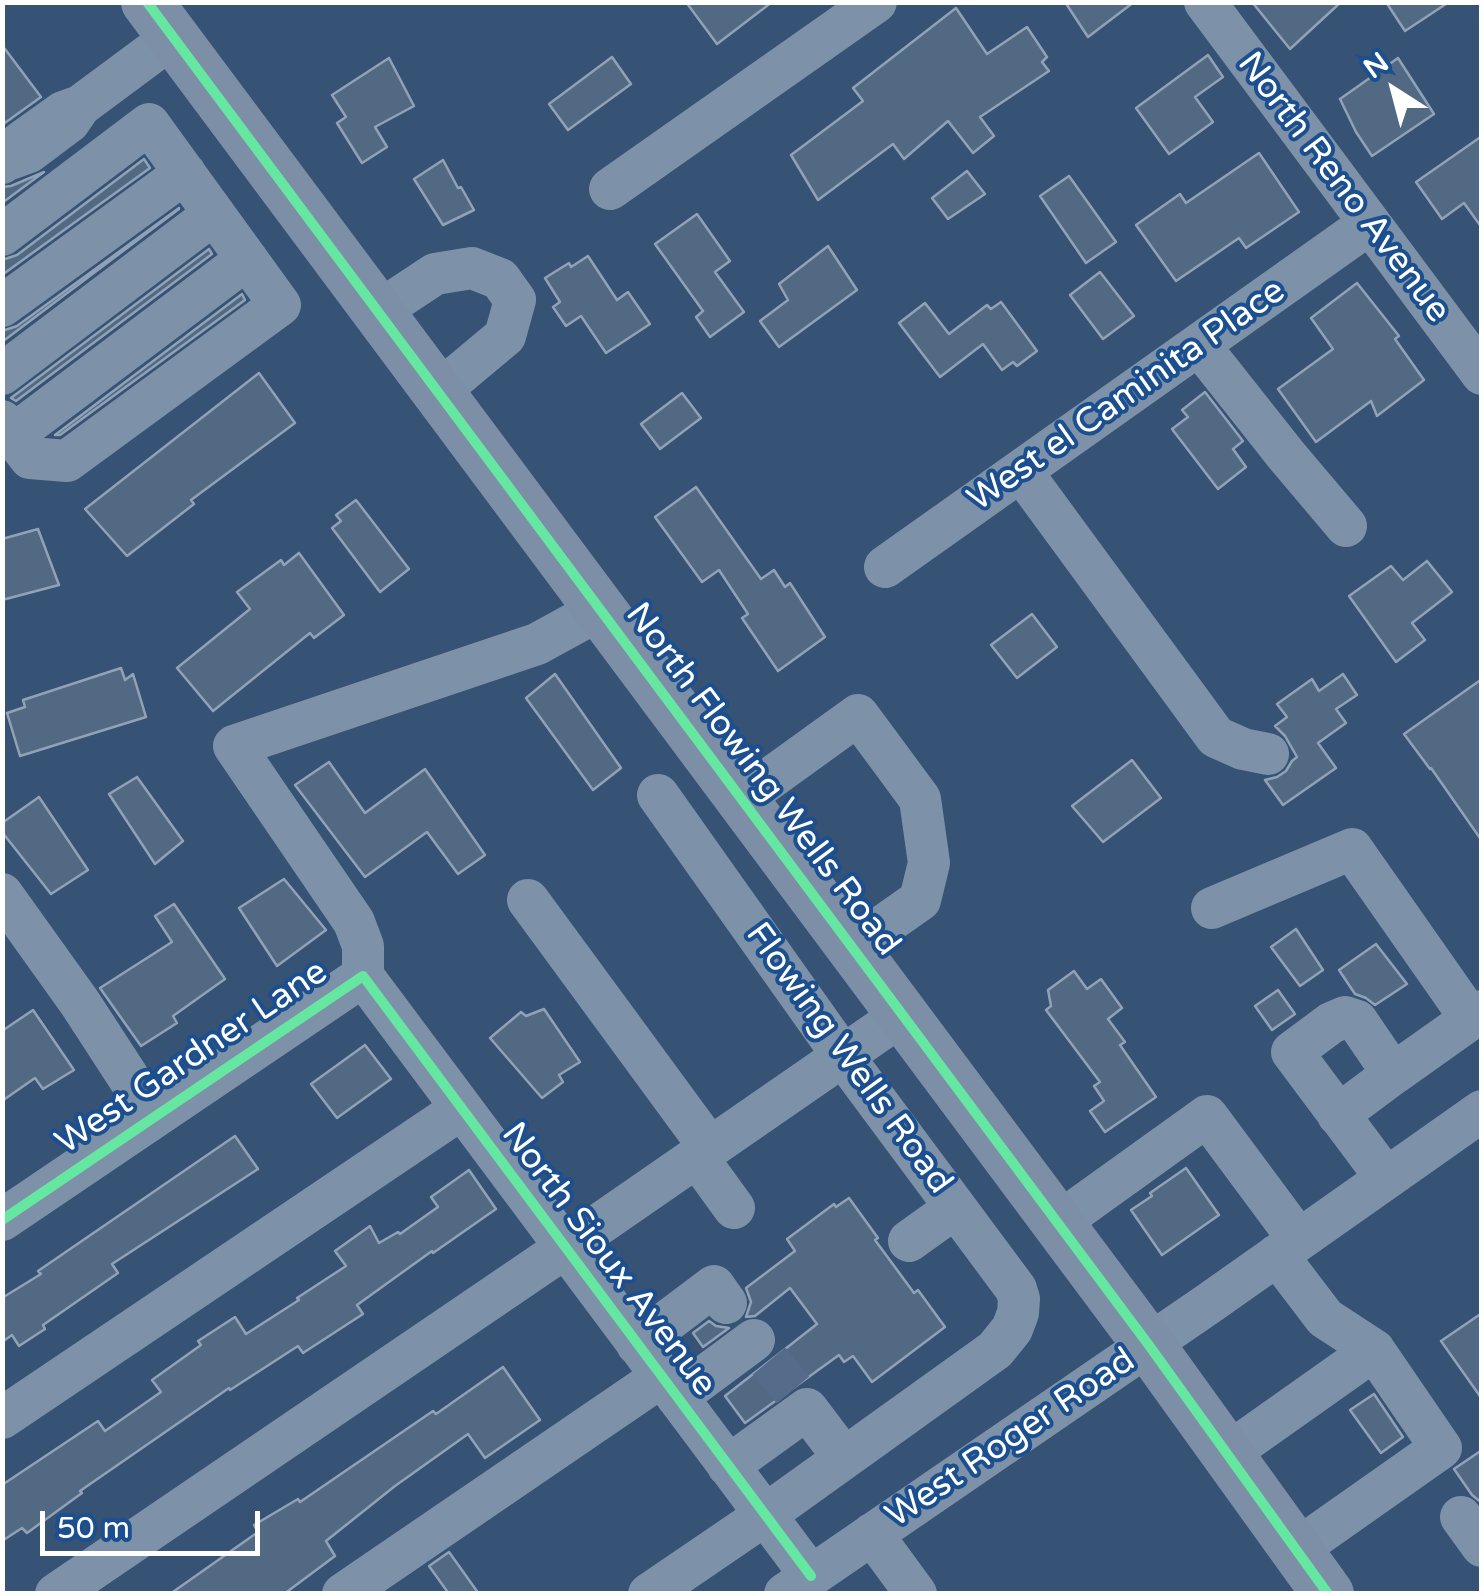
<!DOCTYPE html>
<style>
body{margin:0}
#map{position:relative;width:1484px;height:1596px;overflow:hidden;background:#365274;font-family:"Varela Round",sans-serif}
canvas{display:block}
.frame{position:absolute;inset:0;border:5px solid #fff;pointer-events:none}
.north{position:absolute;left:1344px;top:40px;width:100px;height:100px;-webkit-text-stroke:8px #1b4f8f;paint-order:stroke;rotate:324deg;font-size:28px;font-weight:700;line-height:40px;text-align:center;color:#fff}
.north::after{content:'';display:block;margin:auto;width:35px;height:45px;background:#fff;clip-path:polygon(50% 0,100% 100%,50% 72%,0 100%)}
.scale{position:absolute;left:40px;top:1511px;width:220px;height:45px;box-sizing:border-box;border:5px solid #fff;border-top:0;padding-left:12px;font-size:30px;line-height:35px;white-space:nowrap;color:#fff;-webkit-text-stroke:8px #1b4f8f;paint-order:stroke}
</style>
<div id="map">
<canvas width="1484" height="1596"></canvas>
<div class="frame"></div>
<div class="north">N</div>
<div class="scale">50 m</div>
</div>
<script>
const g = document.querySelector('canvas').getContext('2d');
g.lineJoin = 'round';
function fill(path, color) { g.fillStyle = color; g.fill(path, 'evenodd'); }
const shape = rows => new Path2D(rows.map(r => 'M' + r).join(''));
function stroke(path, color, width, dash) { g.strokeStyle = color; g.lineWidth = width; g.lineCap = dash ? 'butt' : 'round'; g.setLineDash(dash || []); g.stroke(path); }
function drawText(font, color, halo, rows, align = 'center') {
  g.font = font + ' "Varela Round",sans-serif'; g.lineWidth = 8; g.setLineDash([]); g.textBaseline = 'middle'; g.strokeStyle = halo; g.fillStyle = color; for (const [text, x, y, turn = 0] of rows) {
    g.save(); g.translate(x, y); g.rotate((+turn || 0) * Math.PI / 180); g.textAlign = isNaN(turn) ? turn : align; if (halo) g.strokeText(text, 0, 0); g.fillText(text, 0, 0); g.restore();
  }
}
const building = shape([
 [686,2,772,2,717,44,686,2],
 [1065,2,1134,2,1088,37,1065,2],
 [1252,2,1341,2,1290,49,1252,2],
 [1386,2,1449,2,1405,31,1386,2],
 [956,8,987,54,1027,27,1047,57,1042,62,1049,71,980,117,994,136,973,153,948,121,904,159,893,144,818,200,791,155,863,101,853,88,956,8],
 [2,45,41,97,2,125,2,45],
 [1208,55,1223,77,1195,97,1213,122,1169,154,1136,108,1208,55],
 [612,57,631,84,568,130,549,104,612,57],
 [389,58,414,106,375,127,387,147,362,163,337,123,346,117,332,95,389,58],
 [1398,58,1434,114,1372,156,1356,132,1340,99,1398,58],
 [1482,136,1482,228,1464,203,1442,219,1416,182,1482,136],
 [1259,153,1299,212,1246,248,1239,238,1176,281,1136,225,1180,194,1186,203,1259,153],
 [144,159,150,168,2,275,2,260,17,255,144,159],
 [443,160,458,188,461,187,474,210,443,225,414,179,443,160],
 [967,171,985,194,948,219,932,198,967,171],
 [44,172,2,203,2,187,11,186,44,172],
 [1069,176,1116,242,1086,263,1040,196,1069,176],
 [179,208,179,209,2,342,2,331,17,326,179,208],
 [697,214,730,261,715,272,744,312,710,337,696,317,703,311,655,244,697,214],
 [828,246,857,290,779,347,760,321,788,300,779,284,828,246],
 [209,249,212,254,16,401,11,398,209,249],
 [588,256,617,300,628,292,650,324,606,353,581,316,566,326,553,307,560,302,545,278,569,263,571,267,588,256],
 [1100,272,1134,316,1103,339,1070,295,1100,272],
 [1357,283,1399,336,1395,339,1424,380,1377,416,1371,401,1316,442,1278,389,1333,349,1311,318,1357,283],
 [242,294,245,300,60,435,55,435,242,294],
 [1001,302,1037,351,1017,366,1013,362,1002,370,983,344,940,377,899,323,925,303,949,334,987,305,991,309,1001,302],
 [259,373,295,423,191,500,194,504,127,556,85,509,259,373],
 [1205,392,1243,441,1233,449,1246,467,1218,489,1172,429,1188,417,1182,410,1205,392],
 [682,393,701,418,660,449,641,424,682,393],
 [696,487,761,579,774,570,785,587,790,583,825,637,778,671,742,618,748,614,719,570,702,582,655,517,696,487],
 [356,500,409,569,380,592,332,528,341,521,336,515,356,500],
 [38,529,59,585,2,600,2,539,38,529],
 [299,553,344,615,314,638,310,633,213,711,177,668,250,609,237,592,281,560,284,565,299,553],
 [1427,561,1452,592,1412,623,1425,640,1396,662,1349,596,1391,566,1403,580,1427,561],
 [1032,614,1057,647,1017,678,991,645,1032,614],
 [121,668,125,680,133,674,146,717,20,756,7,713,25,707,23,700,121,668],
 [555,674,621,768,593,790,526,698,555,674],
 [1343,674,1357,695,1336,709,1346,723,1318,743,1336,768,1283,805,1265,780,1277,777,1286,771,1292,761,1297,757,1285,736,1275,726,1287,717,1277,704,1312,679,1319,691,1343,674],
 [1482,679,1482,841,1431,768,1430,769,1404,734,1482,679],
 [1132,760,1161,798,1103,842,1072,806,1132,760],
 [329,762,365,813,425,769,485,855,458,874,427,832,365,877,295,785,329,762],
 [137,777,183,841,155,864,109,794,137,777],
 [39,797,88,870,51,894,2,832,2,823,39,797],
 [284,879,326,930,277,966,239,908,284,879],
 [174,904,225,979,173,1016,177,1023,141,1046,100,988,172,942,155,916,174,904],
 [1296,929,1323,970,1300,986,1271,947,1296,929],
 [1376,944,1407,984,1375,1005,1366,998,1355,994,1339,970,1376,944],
 [1074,971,1087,989,1101,979,1122,1008,1108,1019,1125,1042,1120,1045,1156,1097,1105,1132,1090,1111,1104,1101,1094,1086,1100,1082,1046,1010,1051,1006,1048,990,1074,971],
 [1278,990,1295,1014,1272,1030,1255,1006,1278,990],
 [544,1009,580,1062,559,1075,563,1082,542,1098,490,1038,521,1012,526,1016,544,1009],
 [33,1010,74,1070,43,1089,35,1078,2,1101,2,1031,33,1010],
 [365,1045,391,1079,337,1118,311,1084,365,1045],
 [235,1136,258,1169,112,1264,118,1273,43,1325,45,1329,19,1346,12,1335,2,1342,2,1298,41,1274,38,1271,235,1136],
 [1186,1168,1219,1215,1162,1255,1131,1210,1152,1196,1150,1193,1186,1168],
 [469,1170,496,1209,433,1253,432,1251,357,1305,363,1314,303,1353,298,1346,230,1390,229,1388,80,1491,82,1493,27,1533,22,1528,2,1541,2,1485,98,1421,105,1431,161,1392,152,1380,201,1345,198,1341,235,1317,246,1334,299,1300,297,1298,346,1266,335,1251,370,1226,379,1243,398,1232,400,1234,438,1207,431,1197,469,1170],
 [849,1198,878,1238,875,1240,914,1293,918,1290,945,1327,872,1382,853,1356,844,1362,839,1355,745,1423,725,1396,817,1324,790,1288,755,1316,746,1317,751,1302,746,1288,795,1251,787,1239,834,1204,836,1207,849,1198],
 [1482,1313,1482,1399,1441,1341,1482,1313],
 [709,1321,716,1326,729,1328,703,1347,693,1333,709,1321],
 [503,1367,540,1420,485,1458,468,1434,395,1486,326,1541,335,1556,284,1594,170,1594,258,1532,254,1525,298,1499,300,1502,433,1411,436,1414,503,1367],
 [1374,1394,1403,1437,1381,1453,1350,1410,1374,1394],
 [1482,1450,1482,1503,1472,1495,1454,1469,1482,1450],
 [449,1552,479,1594,449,1594,429,1566,449,1552]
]);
fill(building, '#526984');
stroke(building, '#92a2b6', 2.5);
stroke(shape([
 [769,1361,793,1390]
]), '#546c89', 42, [42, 21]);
stroke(shape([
 [1205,2,1482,374],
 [80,106,173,37],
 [2,163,21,142,63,112,80,106,69,122,29,152,7,160],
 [610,189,876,2],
 [2,235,149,124,280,305,67,461,30,458,2,421],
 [2,306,185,173],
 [379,311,435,274,472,268,500,279,515,300,505,336,438,392],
 [1199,345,1286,455,1346,526],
 [2,374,214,214],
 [13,435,247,259],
 [1021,471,1216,737,1243,749,1268,754],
 [885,567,1369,224],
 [743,798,858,715,920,799,929,863,920,900,853,947],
 [2,894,80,1003,154,1117],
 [528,900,710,1148],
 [1212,908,1352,849,1471,1019],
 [363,976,811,1576],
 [363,976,363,946,354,922,234,746,537,644,601,609],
 [1393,1074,1482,1011],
 [1338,1115,1393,1074,1357,1021,1345,1017,1331,1023,1292,1052,1386,1178],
 [697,1157,734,1208],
 [2,1220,363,976],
 [1058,1223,1207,1116,1299,1240],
 [909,1241,955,1208],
 [1277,1255,1325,1318,1374,1350,1441,1448,1296,1550],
 [637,1344,714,1286,726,1303],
 [677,1397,754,1340],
 [2,1418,461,1109],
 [1227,1454,1374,1350],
 [728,1466,807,1409,844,1458],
 [1461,1517,1482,1546],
 [872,1534,916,1594],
 [56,1594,565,1248,902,1015],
 [343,1594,661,1377],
 [649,1594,765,1515,995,1350,1012,1329,1018,1313,1019,1299,1016,1289,843,1056,658,795],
 [785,1594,1208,1304,1482,1111]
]), '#7d92a8', 42);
stroke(shape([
 [147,2,1148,1344,1328,1594]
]), '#7d8ea7', 52);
stroke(shape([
 [147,2,1148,1344,1328,1594],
 [2,1220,363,976,811,1576]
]), '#66e7a1', 10);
drawText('35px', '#fff', '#1b4f8f', [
 ["North Reno Avenue",1343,188,53],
 ["West el Caminita Place",1127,396,-35],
 ["North Flowing Wells Road",762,780,53],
 ["West Gardner Lane",192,1058,-34],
 ["Flowing Wells Road",848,1059,54],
 ["North Sioux Avenue",608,1260,53],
 ["West Roger Road",1011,1439,-34]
]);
</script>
